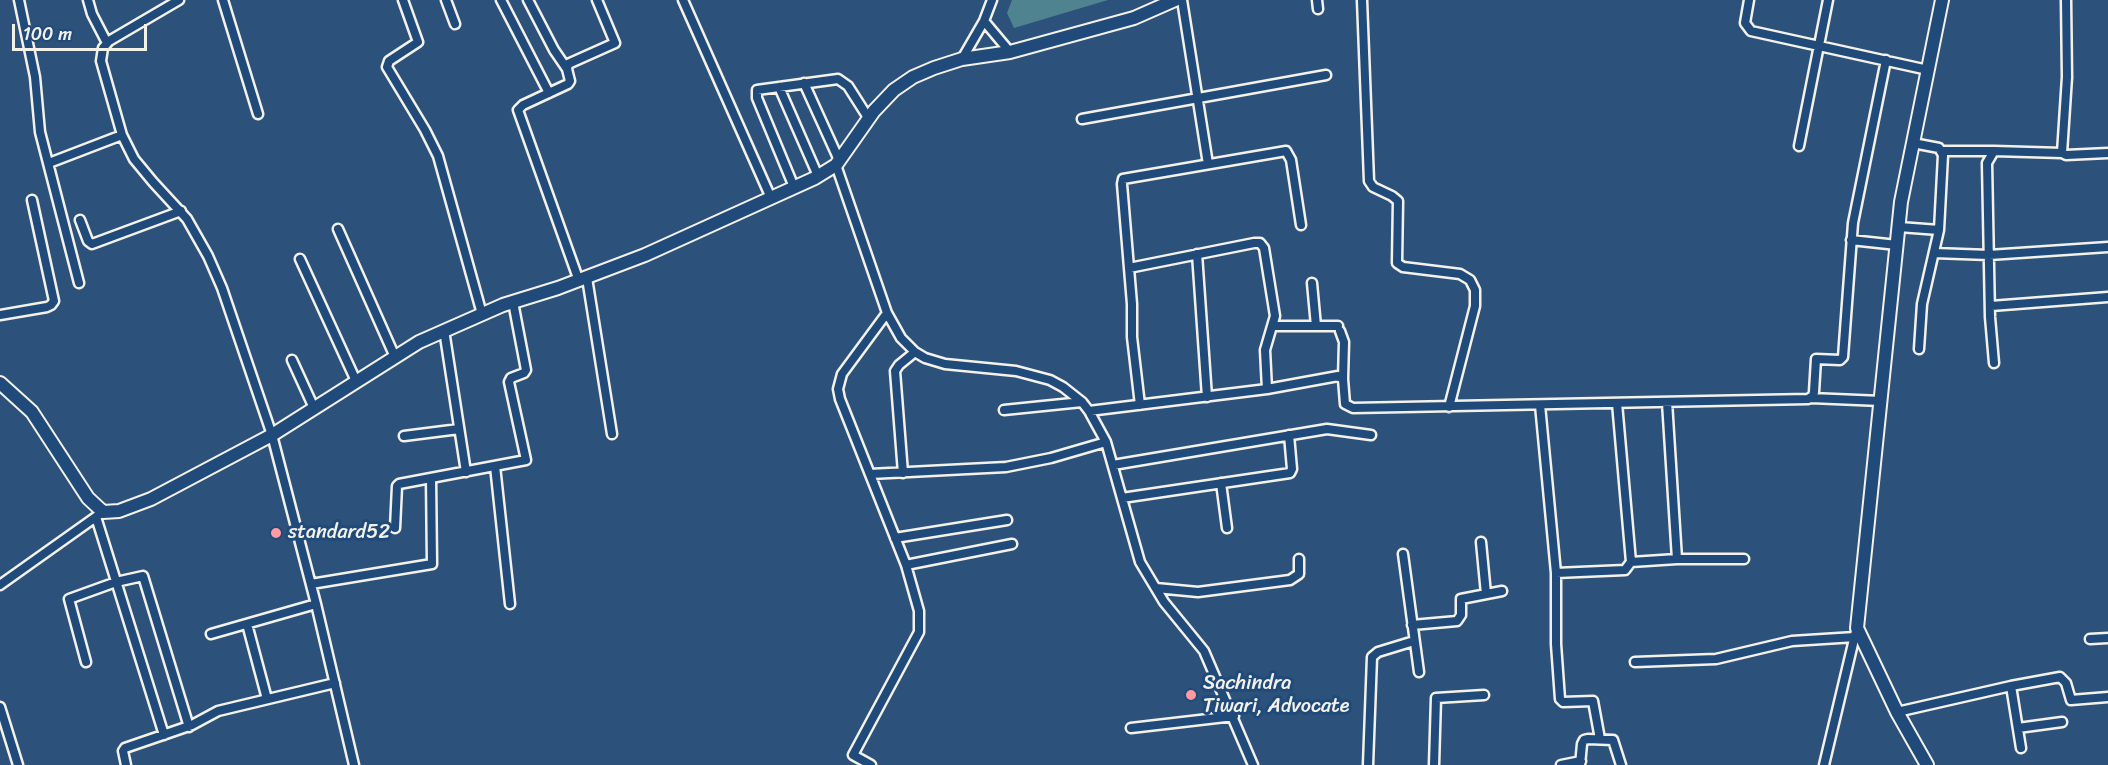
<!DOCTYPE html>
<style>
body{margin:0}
#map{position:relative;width:2108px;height:765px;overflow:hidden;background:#2c527b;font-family:Sriracha,sans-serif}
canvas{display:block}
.scale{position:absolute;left:12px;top:24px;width:135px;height:27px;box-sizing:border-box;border:3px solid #f4f1e8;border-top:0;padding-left:8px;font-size:18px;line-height:21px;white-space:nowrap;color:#f4f1e8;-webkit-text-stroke:4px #1f4a7a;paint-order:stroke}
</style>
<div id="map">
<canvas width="2108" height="765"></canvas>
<div class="scale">100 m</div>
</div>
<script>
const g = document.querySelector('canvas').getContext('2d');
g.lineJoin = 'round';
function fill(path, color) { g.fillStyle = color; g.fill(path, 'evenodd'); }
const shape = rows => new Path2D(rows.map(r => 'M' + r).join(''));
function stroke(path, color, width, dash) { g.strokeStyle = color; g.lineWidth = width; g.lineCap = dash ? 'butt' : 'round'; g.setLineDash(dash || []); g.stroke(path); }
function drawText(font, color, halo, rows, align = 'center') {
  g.font = font + ' Sriracha,sans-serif'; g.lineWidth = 6; g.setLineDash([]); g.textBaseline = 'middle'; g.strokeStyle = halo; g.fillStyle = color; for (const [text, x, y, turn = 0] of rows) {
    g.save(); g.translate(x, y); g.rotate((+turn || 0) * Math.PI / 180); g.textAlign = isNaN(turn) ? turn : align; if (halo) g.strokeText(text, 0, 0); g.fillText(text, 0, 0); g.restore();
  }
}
fill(shape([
 [1012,0,1108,0,1014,28,1007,13]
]), '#4f8390');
const street = shape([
 [19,0,35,77,40,132,79,283],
 [88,0,92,14,107,43],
 [179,0,109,41,103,48,101,61,122,135,134,159,153,182,187,219,208,256,222,288,272,435,316,604,354,765],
 [223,0,258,114],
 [403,0,418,42,389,61,387,67,425,130,438,156,482,314],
 [446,0,455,24],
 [501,0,549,93],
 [528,0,554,50,567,69],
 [683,0,771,198],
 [1182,0,1208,164],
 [1317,0,1318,9],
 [1362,0,1369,181,1373,187,1392,196,1398,201,1397,263,1403,267,1460,274,1470,280,1475,290,1475,306,1449,407],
 [1749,0,1745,23,1751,31,1928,70],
 [984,21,1010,52],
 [962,59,984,21,992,0],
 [804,83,839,160],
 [779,87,818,176],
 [1082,119,1326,75],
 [1913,143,1939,148,1943,155,1939,230,1922,304,1919,349],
 [1799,146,1828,0],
 [1942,151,1994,151],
 [2062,153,2067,77,2066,0],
 [49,163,122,135],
 [836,165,887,313,901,338,915,352,925,358,945,364,1016,371,1050,380,1063,387,1082,402,1089,411,1106,442,1140,562,1164,602,1204,651,1253,765],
 [794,187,757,98,757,90,838,79,848,86,869,119],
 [80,220,88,241,92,244,181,211],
 [1899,227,1939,230],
 [338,229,395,357],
 [1851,240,1897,245],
 [1934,253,1989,255,2108,247],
 [1197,254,1207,397],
 [300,259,356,381],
 [1129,268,1254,243,1260,243,1264,248,1275,316,1265,350,1267,389],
 [587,278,612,434],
 [579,281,518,110,523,105,568,84,570,81,567,69,568,64,615,43,597,0],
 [1312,283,1316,326],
 [1991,306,2108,297],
 [0,315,47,307,51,305,54,301,32,200],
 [1273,326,1338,326],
 [444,330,466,472],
 [1340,331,1344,342,1343,379],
 [292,360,314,408],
 [1994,363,1990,317,1987,163,1994,151,2062,153,2066,155,2108,153],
 [1811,398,1881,401],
 [1667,402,1677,559],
 [1617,403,1631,562],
 [1140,405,1132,337,1132,304,1122,184,1123,179,1286,151,1291,160,1301,225],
 [1540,405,1556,573,1556,644,1560,699,1563,702,1593,701,1600,739],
 [1004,410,1082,402],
 [1089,411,1267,389,1338,376,1343,379,1345,404,1353,408,1808,399,1813,396,1814,392,1816,359,1840,360,1843,357,1853,223,1886,60],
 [404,436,459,429],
 [1113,465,1327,429,1371,435],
 [495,466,510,604],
 [903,473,895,371,899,365,915,352],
 [870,474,1006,467,1051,458,1106,442],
 [1221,483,1227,528],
 [1122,498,1290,473,1292,469,1289,435],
 [96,517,164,735],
 [395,528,397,486,399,484,526,460,509,382,511,378,524,373,526,370,513,302],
 [895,538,1007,520],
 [1481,542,1486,594],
 [1403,554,1419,672],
 [906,565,1012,544],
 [1556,573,1625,570,1631,562,1677,559,1744,559],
 [311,584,432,564,431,478],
 [0,585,100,514],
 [1156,588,1198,592,1290,580,1299,574,1299,559],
 [247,624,267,699],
 [1412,625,1457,621,1461,615,1461,599,1502,591],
 [211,634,316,604],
 [2090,639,2108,638],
 [86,662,69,599,116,582,143,576,189,727],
 [1635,662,1716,659,1792,641,1855,637],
 [0,707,18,765],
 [1897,712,2011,686],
 [1131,728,1234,716],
 [2018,728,2062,722],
 [2021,748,2011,686,2060,677,2066,683,2071,700,2108,697],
 [126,765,123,751,125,748,192,725,218,711,335,683],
 [871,765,853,755,919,632,919,611,906,565,840,399,838,389,842,374,887,313],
 [1368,765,1372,657,1378,652,1414,641],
 [1434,765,1436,698,1484,695],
 [1561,765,1581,761],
 [1580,765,1582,744,1584,740,1588,739,1613,740,1621,765],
 [1824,765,1856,631]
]);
const secondary = shape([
 [0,383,32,412,88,498,103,512,119,511,151,499,272,435,419,342,503,305,558,288,645,255,815,178,836,165,874,111,894,90,913,77,934,68,962,59,1010,52,1134,18,1175,0],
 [1927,765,1897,712,1857,628,1901,202,1942,0]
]);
stroke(street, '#f4f1e8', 13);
stroke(secondary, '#f4f1e8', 16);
stroke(street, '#1f4a7a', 8);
stroke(secondary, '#1f4a7a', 12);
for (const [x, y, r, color] of [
 [276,533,6,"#ff9aa2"],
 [1191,695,6,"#ff9aa2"]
]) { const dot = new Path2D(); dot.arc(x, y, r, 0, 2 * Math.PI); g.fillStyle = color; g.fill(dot); stroke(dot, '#1f4a7a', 2); }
drawText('20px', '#f4f1e8', '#1f4a7a', [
 ["standard52",288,533],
 ["Sachindra",1203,684],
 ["Tiwari, Advocate",1203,707]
], 'left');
</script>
